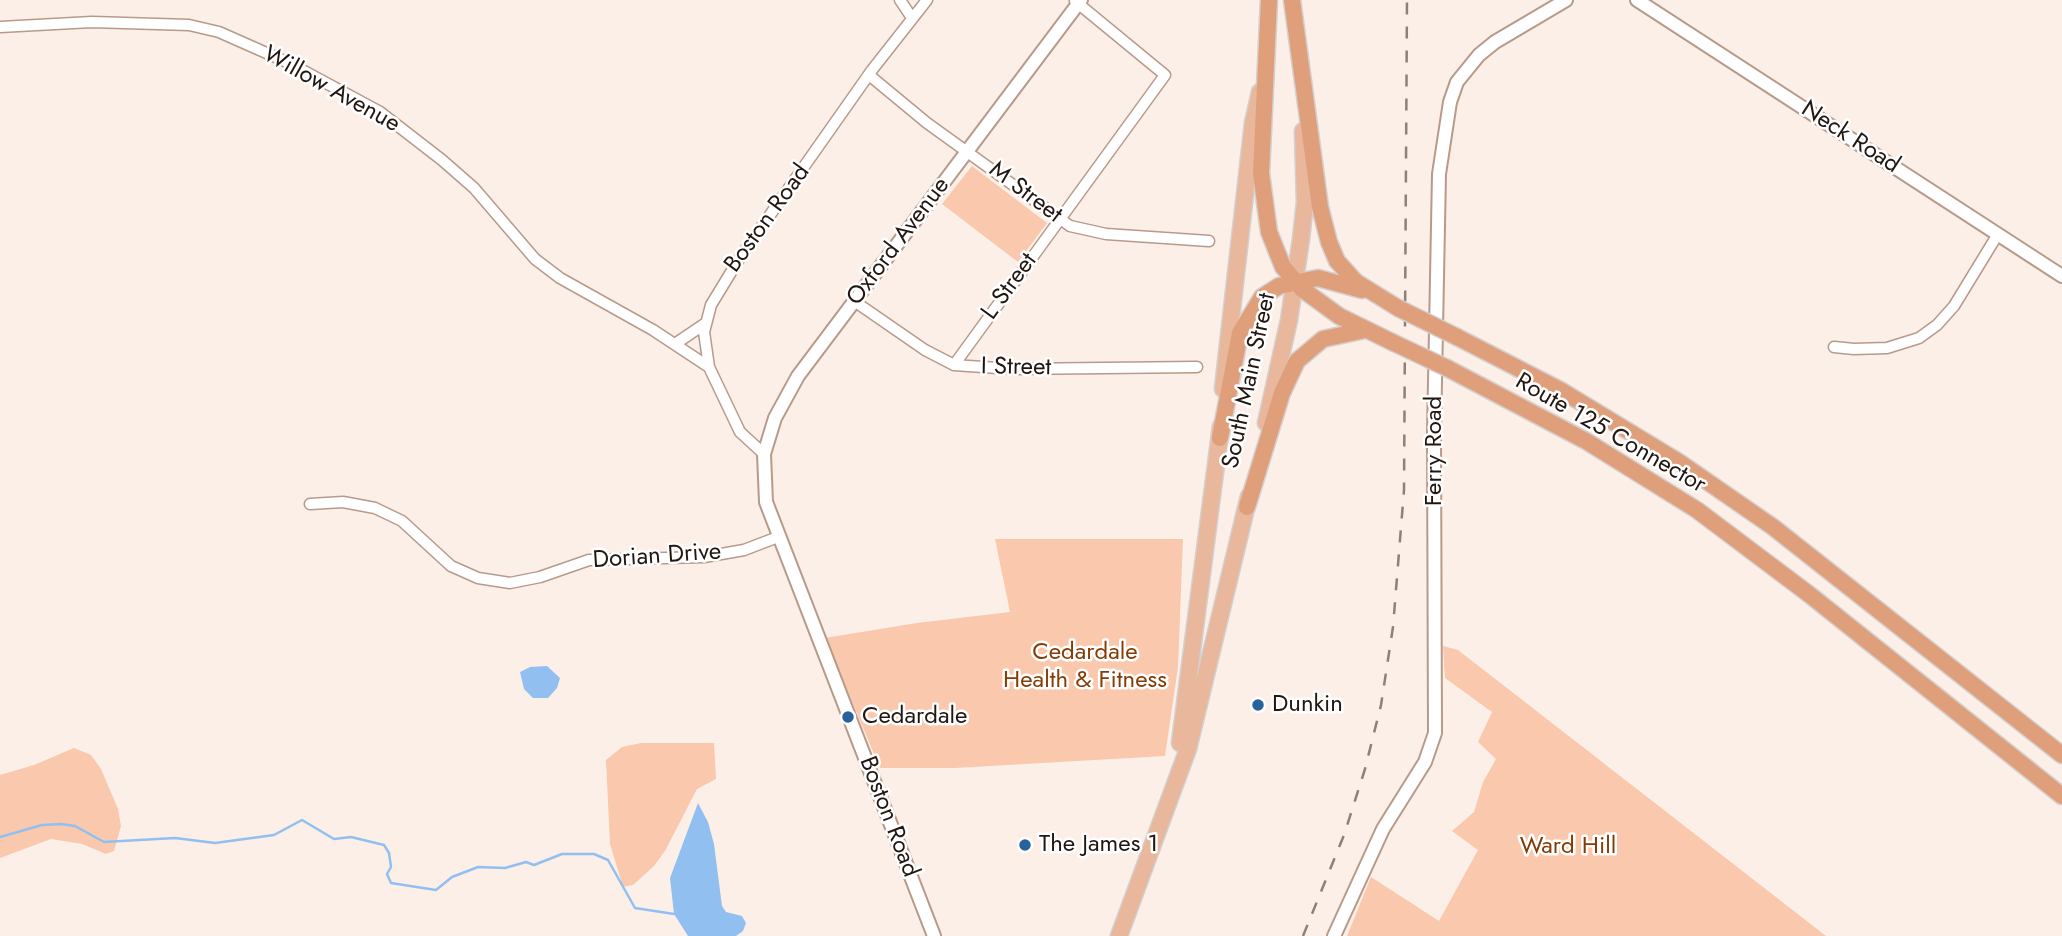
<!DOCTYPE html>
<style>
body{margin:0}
canvas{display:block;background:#fcefe8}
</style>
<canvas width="2062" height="936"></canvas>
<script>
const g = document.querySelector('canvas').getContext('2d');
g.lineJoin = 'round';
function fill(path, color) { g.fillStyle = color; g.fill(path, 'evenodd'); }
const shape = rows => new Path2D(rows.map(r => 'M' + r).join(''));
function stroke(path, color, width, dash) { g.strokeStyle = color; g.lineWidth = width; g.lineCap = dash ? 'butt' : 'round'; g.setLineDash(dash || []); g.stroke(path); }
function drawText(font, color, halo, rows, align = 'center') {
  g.font = font + ' Jost,sans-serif'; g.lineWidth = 5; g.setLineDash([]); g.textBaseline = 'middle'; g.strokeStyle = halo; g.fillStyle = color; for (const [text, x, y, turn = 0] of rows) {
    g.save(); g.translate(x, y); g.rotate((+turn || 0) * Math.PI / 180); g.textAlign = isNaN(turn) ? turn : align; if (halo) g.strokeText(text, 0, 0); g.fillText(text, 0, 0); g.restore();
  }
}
fill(shape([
 [972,166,1047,223,1018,262,942,204],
 [995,539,1183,539,1178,667,1165,756,955,768,880,768,825,638,917,623,1010,612],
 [1443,646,1458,650,1826,936,1347,936,1371,877,1439,921,1478,850,1452,831,1474,812,1483,782,1496,759,1478,742,1492,712,1445,678],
 [641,743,714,743,716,779,697,789,665,851,654,866,633,885,623,887,610,844,606,760,622,747],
 [74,748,91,755,101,769,118,809,121,826,114,851,106,854,82,844,51,839,0,858,0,775,34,765]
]), '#f9c8ad');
fill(shape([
 [547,666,560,678,557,688,548,698,533,698,524,689,520,672,530,667],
 [698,803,708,822,714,844,722,906,726,912,742,916,746,923,743,931,736,936,688,936,674,914,670,878]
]), '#91c0f0');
stroke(shape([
 [0,837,42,825,61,824,75,826,104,842,175,838,215,843,274,835,302,820,334,839,351,837,384,845,389,853,391,867,387,874,391,883,436,890,452,877,478,867,505,868,526,862,534,865,562,854,594,854,608,860,635,908,674,914]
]), '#91c0f0', 2.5);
const minor = shape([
 [900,0,912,18],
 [0,27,92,22,189,25,219,32,289,63,380,112,442,160,474,188,535,259,560,278,653,330,709,367],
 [869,75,927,123,1070,226,1106,234,1209,241],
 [854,301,925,350,954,365,1012,369,1197,367],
 [675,344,706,323],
 [1834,347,1854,349,1887,348,1919,338,1937,325,1954,306,1998,234],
 [954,365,1165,75,1075,1],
 [764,454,740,432,709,367,704,332,711,305,739,259,872,70,927,0],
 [310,504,343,502,375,508,402,521,451,566,478,578,510,583,540,577,589,560,704,557,744,550,778,537]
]);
const tertiary = shape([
 [1637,0,2062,276],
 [934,936,766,502,764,454,775,418,798,376,1081,0],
 [1334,936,1383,829,1425,762,1435,733,1434,433,1439,174,1450,102,1457,82,1479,55,1495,42,1566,0]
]);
const primary = shape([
 [1223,389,1253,123,1260,92],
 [1266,423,1289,320,1301,239,1305,202,1303,131],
 [1180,743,1221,426],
 [1119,936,1188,749,1249,496]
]);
const trunk = shape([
 [1269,0,1261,173,1269,232,1283,267,1302,289,1339,316,1392,342],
 [1292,0,1320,207,1329,242,1337,261,1356,282,1398,308],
 [1457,337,1562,391,1679,462,1773,527,2062,755],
 [1447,368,1586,441,1697,510,1810,595,2062,796],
 [1220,438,1240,333,1262,297,1279,286,1318,278,1362,290],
 [1247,507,1282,393,1297,361,1323,339,1365,330]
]);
stroke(minor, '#b89a8a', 13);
stroke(tertiary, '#b89a8a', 16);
stroke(primary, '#d3d0cf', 19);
stroke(trunk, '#d3d0cf', 19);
stroke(minor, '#fff', 10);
stroke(tertiary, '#fff', 12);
stroke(primary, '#e8b79c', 16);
stroke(trunk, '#e09f7b', 16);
stroke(shape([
 [1303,936,1344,835,1365,769,1381,705,1393,627,1404,490,1407,0]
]), '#8c807a', 2.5, [12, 12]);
const trunkBridge = shape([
 [1398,308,1457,337],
 [1392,342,1447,368]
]);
stroke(trunkBridge, '#d3d0cf', 19, []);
stroke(trunkBridge, '#e09f7b', 16);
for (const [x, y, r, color] of [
 [1258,705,7,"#27639a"],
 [848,717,7,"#27639a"],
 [1025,845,7,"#27639a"]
]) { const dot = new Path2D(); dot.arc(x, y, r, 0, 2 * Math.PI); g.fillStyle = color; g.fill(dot); stroke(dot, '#fff', 2.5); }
drawText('24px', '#211610', '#fff', [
 ["Willow Avenue",331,90,29],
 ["Neck Road",1850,138,33],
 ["M Street",1025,193,37],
 ["Boston Road",768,219,-54],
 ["Oxford Avenue",899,242,-53],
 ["L Street",1010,287,-54],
 ["I Street",1016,368,1],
 ["South Main Street",1250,381,-78],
 ["Route 125 Connector",1610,434,30],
 ["Ferry Road",1435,451,-90],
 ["Dorian Drive",657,557,-4],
 ["Boston Road",888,817,69]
]);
drawText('24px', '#843c06', '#fff', [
 ["Cedardale",1085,653],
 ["Health & Fitness",1085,681],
 ["Ward Hill",1568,847]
]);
drawText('24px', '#211610', '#fff', [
 ["Dunkin",1272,705],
 ["Cedardale",862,717],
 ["The James 1",1039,845]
], 'left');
</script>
